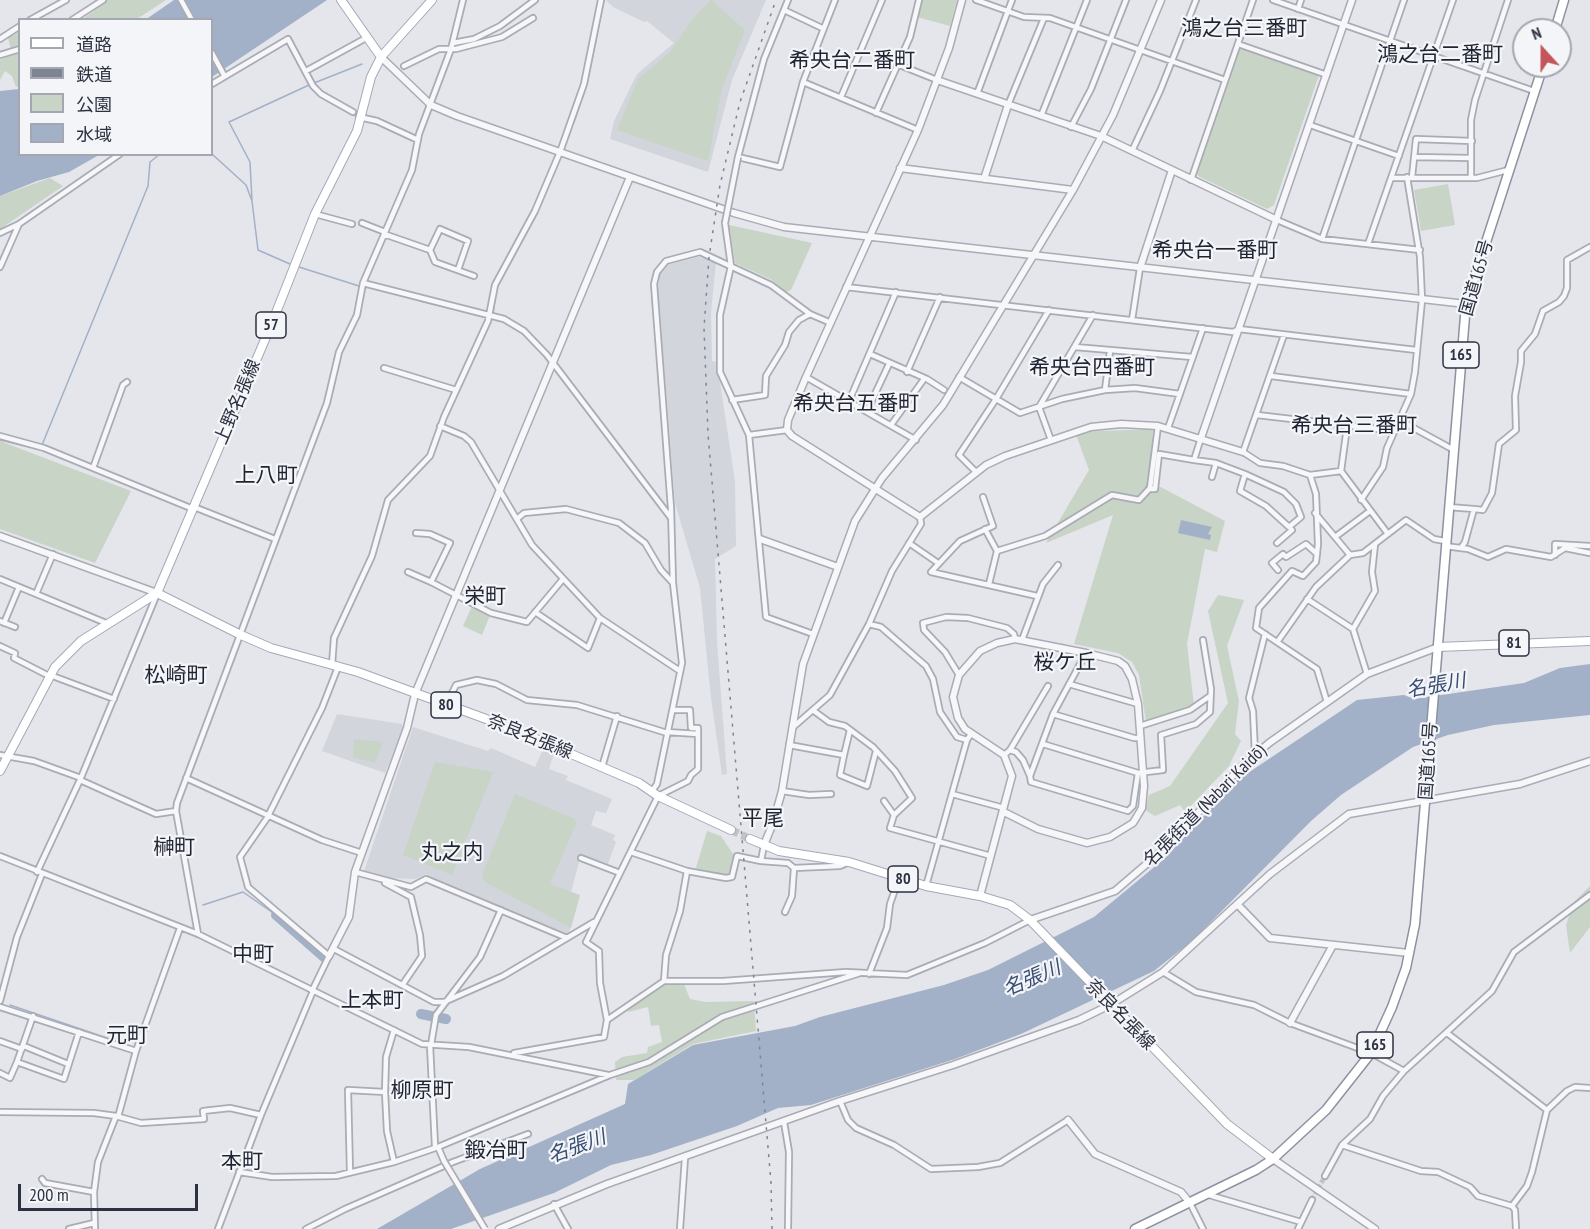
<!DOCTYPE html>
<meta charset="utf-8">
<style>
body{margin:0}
#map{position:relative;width:1590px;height:1229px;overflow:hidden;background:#e4e6eb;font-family:"PT Sans Narrow","Noto Sans JP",sans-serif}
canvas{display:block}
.legend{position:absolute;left:18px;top:18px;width:195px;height:138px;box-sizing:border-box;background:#f4f5f8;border:2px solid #a4a7af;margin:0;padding:8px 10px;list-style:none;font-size:18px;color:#2d3242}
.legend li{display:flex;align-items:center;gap:12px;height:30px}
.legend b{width:30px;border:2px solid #a4a7af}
.north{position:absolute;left:1512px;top:18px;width:60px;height:60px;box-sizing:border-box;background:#f4f5f8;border:2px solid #a4a7af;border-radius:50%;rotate:339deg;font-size:16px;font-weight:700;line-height:24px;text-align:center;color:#2d3242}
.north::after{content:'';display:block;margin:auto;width:21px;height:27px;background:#c4555a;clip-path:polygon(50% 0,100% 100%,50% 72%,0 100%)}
.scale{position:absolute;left:18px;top:1184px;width:180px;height:27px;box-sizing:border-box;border:3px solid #2d3242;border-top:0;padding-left:8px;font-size:18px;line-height:21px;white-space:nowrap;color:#2d3242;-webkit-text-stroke:4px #f4f5f8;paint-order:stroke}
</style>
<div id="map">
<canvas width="1590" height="1229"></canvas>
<ul class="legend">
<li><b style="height:8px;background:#fff"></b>道路</li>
<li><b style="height:8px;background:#7f8493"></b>鉄道</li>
<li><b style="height:16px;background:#c8d4c6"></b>公園</li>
<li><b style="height:16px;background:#a2b1c7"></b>水域</li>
</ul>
<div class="north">N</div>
<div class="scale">200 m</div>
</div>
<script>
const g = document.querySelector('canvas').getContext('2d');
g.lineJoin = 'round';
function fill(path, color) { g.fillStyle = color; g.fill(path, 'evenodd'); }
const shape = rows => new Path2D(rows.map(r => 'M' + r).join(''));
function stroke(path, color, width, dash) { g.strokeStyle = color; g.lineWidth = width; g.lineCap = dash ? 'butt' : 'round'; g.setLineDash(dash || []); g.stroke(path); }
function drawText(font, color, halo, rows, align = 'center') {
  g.font = font + ' "PT Sans Narrow","Noto Sans JP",sans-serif'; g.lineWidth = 4.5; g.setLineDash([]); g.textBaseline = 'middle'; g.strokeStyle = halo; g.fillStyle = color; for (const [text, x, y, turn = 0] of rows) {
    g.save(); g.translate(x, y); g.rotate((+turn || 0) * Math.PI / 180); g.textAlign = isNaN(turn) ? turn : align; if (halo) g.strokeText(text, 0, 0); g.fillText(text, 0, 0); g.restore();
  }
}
fill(shape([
 [606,0,766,0,732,80,708,172,610,139,614,121,637,74,674,43,647,21,644,22,613,7],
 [698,257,716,262,711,313,712,361,717,362,735,482,736,546,715,559,717,642,727,774,722,775,711,698,700,588,675,503,658,289,660,271,663,266],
 [337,714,402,724,403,729,385,773,322,751],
 [413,727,488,751,491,748,535,767,543,749,554,753,549,769,568,776,566,780,612,799,606,813,596,811,591,825,615,835,613,840,616,842,608,864,581,855,571,892,580,895,569,933,565,935,452,888,426,874,416,879,384,878,363,874]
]), '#d2d5dc');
fill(shape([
 [102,0,166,0,137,19,81,20,94,11],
 [711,0,745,30,722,88,708,161,617,130,638,79,670,52,694,17],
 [921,0,957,0,950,26,917,17],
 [19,32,19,86,16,87,12,76,5,71,0,80,0,60,12,54,8,38],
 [1242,49,1319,75,1274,205,1267,209,1198,176,1197,172,1238,51],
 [50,178,63,186,0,229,0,196],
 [1448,184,1455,225,1421,231,1414,190],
 [729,225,812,243,791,290,786,292,772,280,735,263],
 [1153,429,1151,482,1225,521,1217,552,1205,549,1187,644,1194,706,1146,722,1139,675,1132,662,1118,653,1074,644,1113,515,1046,543,1089,470,1075,432],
 [0,441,131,491,95,563,0,529],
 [1218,595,1244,600,1227,646,1239,701,1235,734,1241,741,1229,766,1185,812,1180,805,1155,816,1145,810,1149,795,1170,786,1228,703,1208,611],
 [472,606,490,615,482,635,463,626],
 [354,739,383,742,375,763,353,757],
 [435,762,493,772,452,875,403,855],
 [515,794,575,819,576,824,550,884,580,895,571,928,485,882,482,875],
 [707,831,721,836,735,857,731,874,727,876,695,871],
 [1590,886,1590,927,1570,953,1566,925,1574,902],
 [684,984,690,999,705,1002,754,1001,756,1031,693,1044,634,1080,616,1080,615,1062,622,1057,647,1053,648,1047,662,1042,659,1025,651,1026,648,1007,628,1012,629,1008,663,985]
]), '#c8d4c6');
fill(shape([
 [174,0,327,0,212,77,212,20,145,20],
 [19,89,20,154,99,155,69,172,37,181,0,196,0,91],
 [1181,520,1212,527,1208,534,1211,535,1210,540,1178,533],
 [1590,664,1590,715,1494,725,1448,735,1413,747,1341,795,1311,821,1193,940,1154,971,1021,1034,955,1059,811,1105,778,1108,737,1126,651,1155,611,1165,554,1193,451,1229,377,1229,480,1169,625,1104,628,1084,693,1045,795,1026,820,1017,944,985,988,970,1094,917,1164,859,1236,781,1357,700,1404,695,1414,699,1524,683,1560,668]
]), '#a2b1c7');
stroke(shape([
 [314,83,362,64],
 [574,122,587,84,604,0],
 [212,154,246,185,252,201,258,250,290,264],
 [252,201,250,162,229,122,309,85],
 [528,229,552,178],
 [299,267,359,286],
 [420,301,492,318],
 [493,314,496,292],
 [0,440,39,449],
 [42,445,148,186,150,162,160,154],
 [203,905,243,892,276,915],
 [10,1005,107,1038]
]), '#a2b1c7', 1.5);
stroke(shape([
 [276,915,325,958],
 [421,1014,446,1019]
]), '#a2b1c7', 10);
stroke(shape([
 [1312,1200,1325,1176]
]), '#bfc2c9', 4.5, [4.5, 2]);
stroke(shape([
 [731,830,750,839]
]), '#bfc2c9', 8, [8, 4]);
const minor = shape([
 [181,0,192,20],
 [788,0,764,59,738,157,780,167,803,82,835,0],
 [976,0,1024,17,1050,18,1225,80],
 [1273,0,1534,91],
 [1298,9,1301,0],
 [784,10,822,28],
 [30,20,66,0],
 [72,20,103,0],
 [0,39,20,26],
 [453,43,474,39,500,26,535,0],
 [1238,44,1327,75],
 [212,53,224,75],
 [0,55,20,49],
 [897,64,937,80],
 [404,66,439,49,456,49,502,37,533,18],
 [306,71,366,38],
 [803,82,918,130],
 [212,84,288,39,313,86,321,94,353,112],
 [977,94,1012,0],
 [841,97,882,0],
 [1008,105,1044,18],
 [876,113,910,37,919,0],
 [1041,116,1087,0],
 [359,117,377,121,418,140],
 [1310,125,1399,156],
 [1071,127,1091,89,1126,0],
 [1132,151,1160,91,1196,0],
 [1414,157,1471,158],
 [1412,177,1416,139,1472,141],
 [1471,177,1471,120,1475,100,1508,0],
 [1391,178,1477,178,1508,170],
 [1191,180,1253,0],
 [315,214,352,224],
 [1277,220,1322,239,1420,250],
 [362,223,385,232],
 [725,223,731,266,720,315,720,372,749,435,766,617,813,634],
 [0,233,19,224,120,154],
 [384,234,430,250,435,262,474,276],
 [1322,239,1404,0],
 [1368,244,1453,0],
 [430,250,440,229,468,241,458,270],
 [0,267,19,224],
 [363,283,504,319,524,331,547,355,671,518],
 [846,287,1233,332,1239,329,1416,350],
 [1132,320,1140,268],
 [1284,335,1243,452,1260,463,1283,466,1310,475,1341,471],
 [1075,347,1192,357],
 [870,354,927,379,944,390],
 [384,368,456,390],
 [907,372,940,297],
 [1271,376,1411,394],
 [806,377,916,440],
 [959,377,1020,413,1062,399,1105,390,1135,388,1180,394],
 [1105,390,1110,351],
 [732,400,765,395,766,376,785,345,789,332,799,320,810,314],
 [849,401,896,292],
 [1039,407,1093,315],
 [1039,407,1051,440],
 [867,411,889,364],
 [1257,415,1395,431],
 [1401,421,1452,449],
 [891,425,924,379],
 [440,426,464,436,471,442,532,545,600,618,680,671],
 [1347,427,1341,471,1388,534],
 [1168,428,1203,328],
 [749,435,787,430],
 [0,436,44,448,193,509],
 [1201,438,1194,460,1216,463,1212,477],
 [1216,463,1245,474,1240,491,1266,506,1289,527,1301,517,1296,504,1284,492,1245,474],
 [93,468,123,385,127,382],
 [976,472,959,455,996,399,1049,310],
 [1310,475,1316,494,1318,544,1316,562,1303,576,1292,571,1259,608,1256,628,1317,669,1327,702],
 [1149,489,1155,489,1159,454,1194,460],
 [983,497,993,526,960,541,931,572,1037,596],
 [1361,500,1383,467,1387,448,1411,394,1415,372,1422,300,1420,257,1407,177],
 [194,507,275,539],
 [1448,507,1474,509],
 [1315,513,1350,555],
 [517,519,524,513,566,509,619,523,645,543,661,570,673,583],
 [985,529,997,551,989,584],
 [416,533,430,534,450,543,431,582,491,613,527,622,563,579],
 [1335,537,1370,511],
 [909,543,938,563],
 [1277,543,1292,530],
 [1445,546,1468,549,1488,557,1506,549,1551,557,1565,548,1590,553],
 [1461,548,1465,542,1474,509,1483,510,1492,493,1499,444,1516,430,1515,396,1521,362,1521,351,1535,334,1543,311,1559,302,1564,296,1567,288,1567,260,1590,247],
 [997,551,1045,536,1112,495,1139,500,1150,488,1158,426],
 [1555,555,1555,544,1590,546],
 [1278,570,1272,563,1283,554,1286,557,1306,544,1317,554],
 [408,572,431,582],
 [0,579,106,623],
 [36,594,53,554],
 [1307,599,1353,629,1367,674],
 [535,612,588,648,600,618],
 [0,621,15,627],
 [4,623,19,587],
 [869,624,881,627,926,666,933,679,940,712,957,737,967,740],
 [1353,629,1375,591,1372,572,1375,544],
 [1022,640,1043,584,1058,565],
 [1278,641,1316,587,1350,555,1363,553,1406,520,1434,539,1445,541],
 [0,646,15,653,14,658,49,676],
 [1086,653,1053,714,1030,776,1031,782,1128,811,1133,806,1138,773],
 [332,665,334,638,372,556,388,500,430,456,444,417,488,321,495,285,535,211,560,152,584,84,601,0],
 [50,675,114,699],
 [959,675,945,652,924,630,923,623,946,617,968,618,1007,628,1014,634,1015,639],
 [1069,684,1138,704],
 [446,705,456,685,477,680,496,684,527,700,577,705,667,733],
 [814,711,829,722,845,726,873,747,895,771,912,798,894,815,890,828,991,856],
 [1053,714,1134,738,1141,738],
 [1140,726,1190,710,1210,696],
 [792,728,830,695,869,624,892,571,921,524,920,517],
 [667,732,698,734],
 [1043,744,1138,773,1163,770,1161,735,1196,724,1210,712,1211,689,1203,640],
 [789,745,844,755,840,775,867,786,876,751],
 [1010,750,1048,686],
 [1255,754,1253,711,1249,698,1265,634],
 [0,755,34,761,81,778],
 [844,755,850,730],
 [1004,755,1010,750,1016,752,1023,760,1030,776],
 [602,767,617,716],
 [186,778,322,840,362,853],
 [80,780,156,814,176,811],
 [652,791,657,784,682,663,673,583,671,508,654,284,657,272,666,261,700,252,771,285,810,314,831,323],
 [782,791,809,795,831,794],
 [952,794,1004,808],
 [884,801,894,815],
 [764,845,761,861,788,863,794,868,792,896,785,912],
 [631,852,687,871,726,878,732,877,737,856,761,861],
 [0,856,198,934,422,1044,469,1047,608,1075],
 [581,858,620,873],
 [794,868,840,866,847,863],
 [37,872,80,780,157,594],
 [355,872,411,887,426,879,567,938],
 [385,883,411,897,420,935,422,956,403,984],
 [926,886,967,740,971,734],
 [198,934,176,811,177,803,327,403,339,352,357,315,363,283,412,170,419,134,451,49,463,0],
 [334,949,434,1002,444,1002,503,976,594,922],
 [1163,972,1196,992,1254,1005,1290,1023,1371,1053,1404,1071],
 [869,974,887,928,890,904,899,878],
 [664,981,666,955,680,911,687,871],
 [312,991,329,956,248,887,240,857,267,818,322,708,338,667],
 [0,1001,17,937,42,874],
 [0,1007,136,1051],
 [607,1020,664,981,723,981,846,972,907,975,985,943,1030,920],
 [1447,1033,1547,1110],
 [0,1041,22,1049],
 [430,1045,435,1146],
 [431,1045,436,1015,480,957,501,910],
 [24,1046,68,1064],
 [514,1053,604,1037,607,1020,600,983,599,951,586,942,658,796,688,781,691,775,698,769,698,728,691,728,690,710,673,710],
 [17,1062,33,1016],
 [0,1073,10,1078,17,1062,64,1079,79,1032],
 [385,1092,386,1057,394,1030],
 [840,1101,848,1120,856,1128,894,1145,931,1169,978,1167,1000,1163,1068,1120],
 [0,1112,94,1113,116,1116,141,1123,204,1119,203,1111,230,1108,261,1115],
 [118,1117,136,1051,180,928],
 [784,1122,789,1152,788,1229],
 [1342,1145,1421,1171,1438,1172,1470,1187,1478,1196,1512,1206],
 [438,1147,444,1161],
 [239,1172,272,1177,336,1176,394,1162,438,1147,610,1075,649,1062,722,1017,860,973],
 [350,1172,348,1090,385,1092,387,1131,394,1162],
 [1325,1176,1342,1145,1370,1119,1383,1096,1404,1071,1492,991,1514,952,1590,895],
 [42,1179,45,1183,94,1192],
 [1209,1195,1301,1222],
 [1190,1203,1203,1229],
 [554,1204,568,1229],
 [1512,1206,1527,1186,1532,1172,1547,1110,1567,1091,1575,1087,1590,1088],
 [1512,1206,1515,1210,1516,1229],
 [69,1229,94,1223],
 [95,1229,94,1192,98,1162,116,1116],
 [218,1229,261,1115,313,991],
 [306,1229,345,1209,453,1162,528,1134],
 [680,1229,685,1158],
 [1298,1229,1312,1200]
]);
const tertiary = shape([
 [962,0,949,48,918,130,806,377,788,420,787,430,792,436,920,517,986,465,1005,456,1091,427,1121,424,1158,426,1243,452],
 [381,57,431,105,457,116,734,213,784,227,1466,304],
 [937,80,1101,136,1277,220],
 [900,168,1073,190],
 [984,179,1008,105],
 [1140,268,1172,170],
 [1201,438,1352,0],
 [0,536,157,593],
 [760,539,838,567],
 [764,845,773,823,782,791,803,664,855,521,882,478,943,405,1073,190,1113,115,1161,0],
 [980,896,1012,776,1004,755,965,729,958,718,953,697,959,675,980,651,997,643,1015,639,1086,653,1118,661,1125,666,1132,679,1138,704,1144,786,1142,808,1133,823,1110,837,1087,843,1038,829,1004,812],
 [1238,905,1270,938,1409,953],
 [1030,920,1115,891,1164,849,1240,768,1269,743,1367,674,1438,647],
 [329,956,349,917,355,872,407,728,415,694,630,177],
 [1290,1023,1333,945],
 [1068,1120,1095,1154,1181,1192,1190,1203],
 [1273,1159,1375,1229],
 [499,1229,607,1184,840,1101,953,1065,1079,1020,1110,1005,1163,972,1270,874,1349,814,1520,784,1590,761]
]);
const primary = shape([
 [341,0,381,57],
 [157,593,241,635,271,648,358,672,508,727,639,783,658,796,731,830],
 [1438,647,1590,641],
 [0,771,55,667,81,641,157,593,272,323,315,214,357,131,371,77,381,57,432,0],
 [750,839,779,851,849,862,926,886,980,896,1010,905,1030,920,1227,1124,1273,1159]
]);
const trunk = shape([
 [1555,30,1564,0],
 [1135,1229,1256,1170,1273,1159,1326,1110,1371,1053,1392,1007,1406,968,1415,924,1466,304,1543,66]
]);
stroke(minor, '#a9acb5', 8);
stroke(tertiary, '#a9acb5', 9);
stroke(primary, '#a4a9b6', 10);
stroke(trunk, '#8d92a0', 11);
stroke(minor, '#f7f7f9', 4.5);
stroke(tertiary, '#f7f7f9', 6);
stroke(primary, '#fff', 8);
stroke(trunk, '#fff', 8);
stroke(shape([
 [772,1229,771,1183,708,434,704,328,709,257,720,185,740,102,776,0]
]), '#7f8493', 1.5, [3, 6]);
const minorBridge = shape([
 [725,223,738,157],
 [444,1161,485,1229]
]);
stroke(minorBridge, '#a9acb5', 8, []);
stroke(minorBridge, '#f7f7f9', 4.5);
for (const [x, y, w] of [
 [271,325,30],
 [1461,355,36],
 [1514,643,30],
 [446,705,30],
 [903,879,30],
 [1375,1045,36]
]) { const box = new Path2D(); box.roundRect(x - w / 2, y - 13, w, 26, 4.5); g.fillStyle = '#f4f5f8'; g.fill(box); stroke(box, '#2d3242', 1.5); }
drawText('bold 16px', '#2d3242', null, [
 ["57",271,325],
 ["165",1461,355],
 ["81",1514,643],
 ["80",446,705],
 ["80",903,879],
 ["165",1375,1045]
]);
drawText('18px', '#2d3242', '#f4f5f8', [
 ["国道165号",1477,278,-74],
 ["上野名張線",238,402,-67],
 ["奈良名張線",530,737,22],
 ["国道165号",1429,761,-86],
 ["名張街道 (Nabari Kaidō)",1205,806,-45],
 ["奈良名張線",1120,1015,46]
]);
drawText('italic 20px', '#3a4e73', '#f4f5f8', [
 ["名張川",1436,686,-10],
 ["名張川",1032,979,-23],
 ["名張川",577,1147,-20]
]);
drawText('21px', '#1f2433', '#f4f5f8', [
 ["鴻之台三番町",1244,29],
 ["鴻之台二番町",1440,55],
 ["希央台二番町",852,61],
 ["希央台一番町",1215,251],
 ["希央台四番町",1092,368],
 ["希央台五番町",856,404],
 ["希央台三番町",1354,426],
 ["上八町",266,476],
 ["栄町",485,597],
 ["桜ケ丘",1065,663],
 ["松崎町",176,676],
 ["平尾",763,819],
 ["榊町",174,848],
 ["丸之内",452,853],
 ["中町",253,955],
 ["上本町",372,1001],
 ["元町",127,1036],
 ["柳原町",422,1091],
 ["鍛冶町",496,1151],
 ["本町",242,1162]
]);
</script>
